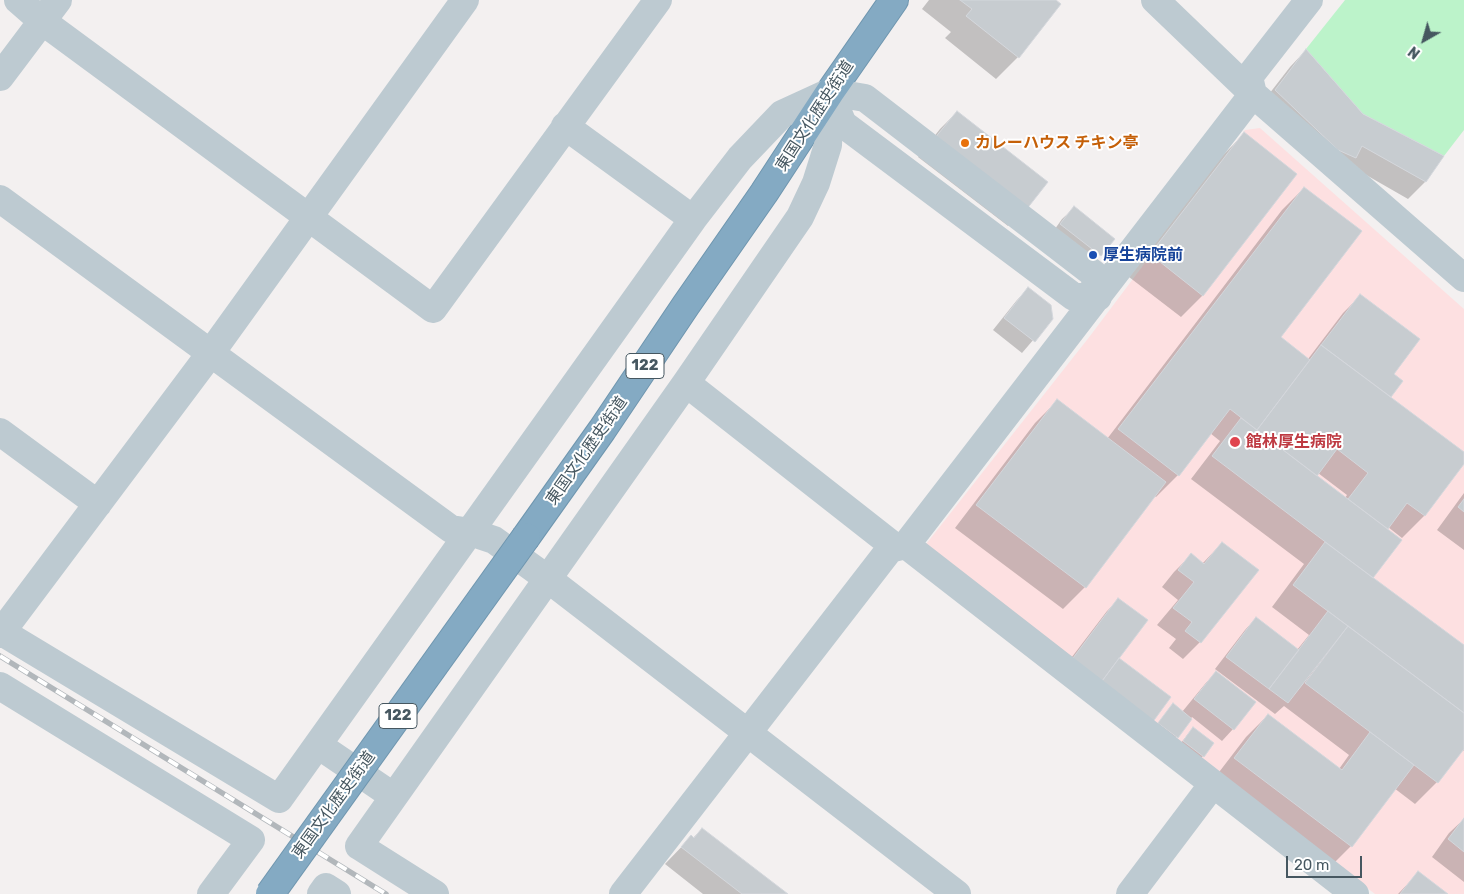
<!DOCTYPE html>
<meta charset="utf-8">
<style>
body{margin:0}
#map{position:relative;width:1464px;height:894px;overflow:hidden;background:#f3f0f0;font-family:Rubik,sans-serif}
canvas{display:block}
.north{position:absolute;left:1399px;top:15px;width:50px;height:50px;-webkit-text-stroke:4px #fff;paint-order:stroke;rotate:218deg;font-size:14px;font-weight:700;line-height:20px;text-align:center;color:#465760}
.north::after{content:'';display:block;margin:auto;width:18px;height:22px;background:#465760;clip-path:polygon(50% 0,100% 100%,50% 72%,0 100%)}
.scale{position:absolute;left:1286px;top:856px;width:76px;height:22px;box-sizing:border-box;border:2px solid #465760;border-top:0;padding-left:6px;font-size:15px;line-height:18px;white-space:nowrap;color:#465760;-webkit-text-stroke:4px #fff;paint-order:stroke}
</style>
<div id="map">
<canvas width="1464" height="894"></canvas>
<div class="north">N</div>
<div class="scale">20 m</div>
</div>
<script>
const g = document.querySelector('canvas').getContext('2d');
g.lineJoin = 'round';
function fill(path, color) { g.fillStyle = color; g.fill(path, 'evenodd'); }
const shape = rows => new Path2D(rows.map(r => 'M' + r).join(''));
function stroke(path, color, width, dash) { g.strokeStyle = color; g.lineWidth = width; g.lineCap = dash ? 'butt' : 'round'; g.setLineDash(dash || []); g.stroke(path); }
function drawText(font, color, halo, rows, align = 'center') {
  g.font = font + ' Rubik,"Noto Sans JP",sans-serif'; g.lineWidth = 4; g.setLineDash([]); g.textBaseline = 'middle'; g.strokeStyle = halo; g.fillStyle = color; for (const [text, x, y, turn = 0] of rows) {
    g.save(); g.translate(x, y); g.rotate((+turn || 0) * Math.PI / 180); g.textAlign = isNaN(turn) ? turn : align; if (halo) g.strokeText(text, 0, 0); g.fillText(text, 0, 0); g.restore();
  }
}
fill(shape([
 [1260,128,1464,309,1464,894,1375,894,923,548,1090,336,1245,130]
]), '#fde0e1');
fill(shape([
 [1345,0,1464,0,1464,130,1444,156,1363,114,1306,49]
]), '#bcf3ca');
fill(shape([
 [929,0,1054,0,1018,57,996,79,945,38,951,32,922,9],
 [1306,50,1362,115,1443,157,1425,182,1408,199,1347,164,1259,107,1290,67],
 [957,112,1025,209,1008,226,918,157,940,129],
 [1244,134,1203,295,1181,317,1129,277,1222,156],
 [1304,188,1279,337,1308,359,1343,313,1360,296,1392,374,1401,381,1389,397,1464,454,1464,462,1424,516,1402,538,1388,527,1372,578,1464,646,1464,751,1462,749,1437,782,1415,804,1394,788,1351,846,1329,868,1213,780,1246,737,1268,715,1339,769,1349,755,1284,706,1275,714,1215,669,1245,630,1256,618,1297,650,1309,635,1272,607,1304,564,1191,479,1220,441,1210,433,1178,475,1156,497,1154,496,1085,587,1063,609,955,528,1035,423,1057,401,1107,439,1282,210],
 [1318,473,1347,495,1345,498,1316,476],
 [1074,208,1113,239,1089,267,1050,236,1062,219],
 [1028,289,1052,318,1022,353,993,330,1017,300],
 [1464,493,1464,550,1437,530],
 [1222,543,1257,570,1200,642,1183,659,1169,648,1176,639,1157,625,1178,600,1162,587,1174,572,1191,555,1202,564],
 [1118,600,1117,658,1169,698,1062,670,1107,611],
 [1216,672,1233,729,1222,741,1192,717,1171,743,1153,729,1173,705,1182,712,1205,684],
 [1188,734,1203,756,1198,761,1178,747],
 [1464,819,1464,882,1432,857,1449,833],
 [702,829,786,894,703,894,665,864,691,837,693,838],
 [1418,873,1446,894,1398,894]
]), '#0003');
const building = shape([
 [960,0,1056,0,1061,4,1019,58,966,16,972,9,960,0],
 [1306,49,1363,114,1444,156,1426,182,1362,146,1356,158,1338,150,1275,90,1306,49],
 [957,111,1048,182,1026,210,934,139,957,111],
 [1244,132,1297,174,1203,296,1150,254,1244,132],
 [1304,187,1362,231,1281,337,1310,360,1257,430,1230,409,1179,476,1118,429,1304,187],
 [1074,206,1115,239,1101,256,1060,224,1074,206],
 [1028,287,1051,305,1053,319,1035,342,1004,318,1028,287],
 [1360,294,1420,339,1394,374,1403,381,1391,397,1321,345,1360,294],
 [1321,345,1464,452,1464,464,1425,516,1407,503,1388,529,1348,499,1368,473,1337,449,1317,476,1257,430,1321,345],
 [1057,399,1166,482,1086,588,976,505,1057,399],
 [1241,418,1402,540,1373,578,1212,456,1241,418],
 [1464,499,1464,512,1458,507,1464,499],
 [1222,542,1259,570,1201,643,1185,631,1192,622,1173,608,1194,582,1178,570,1191,553,1204,564,1222,542],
 [1325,542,1464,645,1464,713,1293,585,1325,542],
 [1118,598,1148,620,1102,681,1073,658,1118,598],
 [1328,611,1348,626,1288,703,1269,689,1328,611],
 [1256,617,1299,650,1269,689,1226,657,1256,617],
 [1348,626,1464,713,1464,749,1438,783,1305,683,1348,626],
 [1119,658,1171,697,1152,723,1100,684,1119,658],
 [1216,671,1256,702,1234,730,1194,699,1216,671],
 [1173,703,1192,719,1178,738,1158,723,1173,703],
 [1268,714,1342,770,1370,732,1414,765,1352,847,1234,758,1268,714],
 [1193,727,1214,743,1204,757,1183,741,1193,727],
 [1464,818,1464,852,1448,839,1464,818],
 [702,828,788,894,742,894,681,847,691,835,694,838,702,828],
 [1418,871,1448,894,1400,894,1418,871]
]);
fill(building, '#c7ccd0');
stroke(building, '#d4d7dc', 1);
const highway = shape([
 [526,537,602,430,686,305,764,193,830,92,894,0]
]);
stroke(highway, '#6f96af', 30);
stroke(shape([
 [18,0,42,21,433,309,658,0],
 [1155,0,1253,94,1464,278],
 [0,77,58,0],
 [830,92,865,98,1094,274,1098,297],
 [1253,94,1249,77,1309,0],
 [831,95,843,124,1074,297,1098,297],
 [565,126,693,219],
 [0,199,451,529,470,532,494,540,548,579,957,894],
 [686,383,895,547],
 [0,432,98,504],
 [906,545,1355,894],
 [0,631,279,799,693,219,740,158,782,114,830,92,828,145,816,183,800,217,686,383,359,846,435,894],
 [0,634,210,354,465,0],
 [0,686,251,840,211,894],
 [318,745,393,796],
 [321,894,326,887,337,894],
 [623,894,890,549,906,545,1253,94],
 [1130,894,1213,784]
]), '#bdcad1', 28);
stroke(highway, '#84aac3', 28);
const rail = shape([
 [0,656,386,894]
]);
stroke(rail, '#b2b7bb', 5.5);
stroke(rail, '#fff', 4, [11]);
const highwayBridge = shape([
 [270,894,526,537]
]);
stroke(highwayBridge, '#6f96af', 30, []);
stroke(highwayBridge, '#84aac3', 28);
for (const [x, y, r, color] of [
 [965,143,5,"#e8710a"],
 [1093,255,5,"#1a4fb4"],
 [1235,442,6,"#e0444e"]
]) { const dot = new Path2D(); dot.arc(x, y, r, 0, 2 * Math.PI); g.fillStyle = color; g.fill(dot); stroke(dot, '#fff', 2); }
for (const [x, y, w] of [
 [645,366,38],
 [398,716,38]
]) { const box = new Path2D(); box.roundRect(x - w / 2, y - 12.5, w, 25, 4); g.fillStyle = '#fff'; g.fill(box); stroke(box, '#465760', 1); }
drawText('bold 15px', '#465760', null, [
 ["122",645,366],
 ["122",398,716]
]);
drawText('16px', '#465760', '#fff', [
 ["東国文化歴史街道",815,116,-57],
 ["東国文化歴史街道",587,451,-55],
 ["東国文化歴史街道",334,805,-54]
]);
drawText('bold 16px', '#c56008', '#fff', [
 ["カレーハウス チキン亭",975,143]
], 'left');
drawText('bold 16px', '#164399', '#fff', [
 ["厚生病院前",1103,255]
], 'left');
drawText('bold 16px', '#be3a42', '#fff', [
 ["館林厚生病院",1246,442]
], 'left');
</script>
